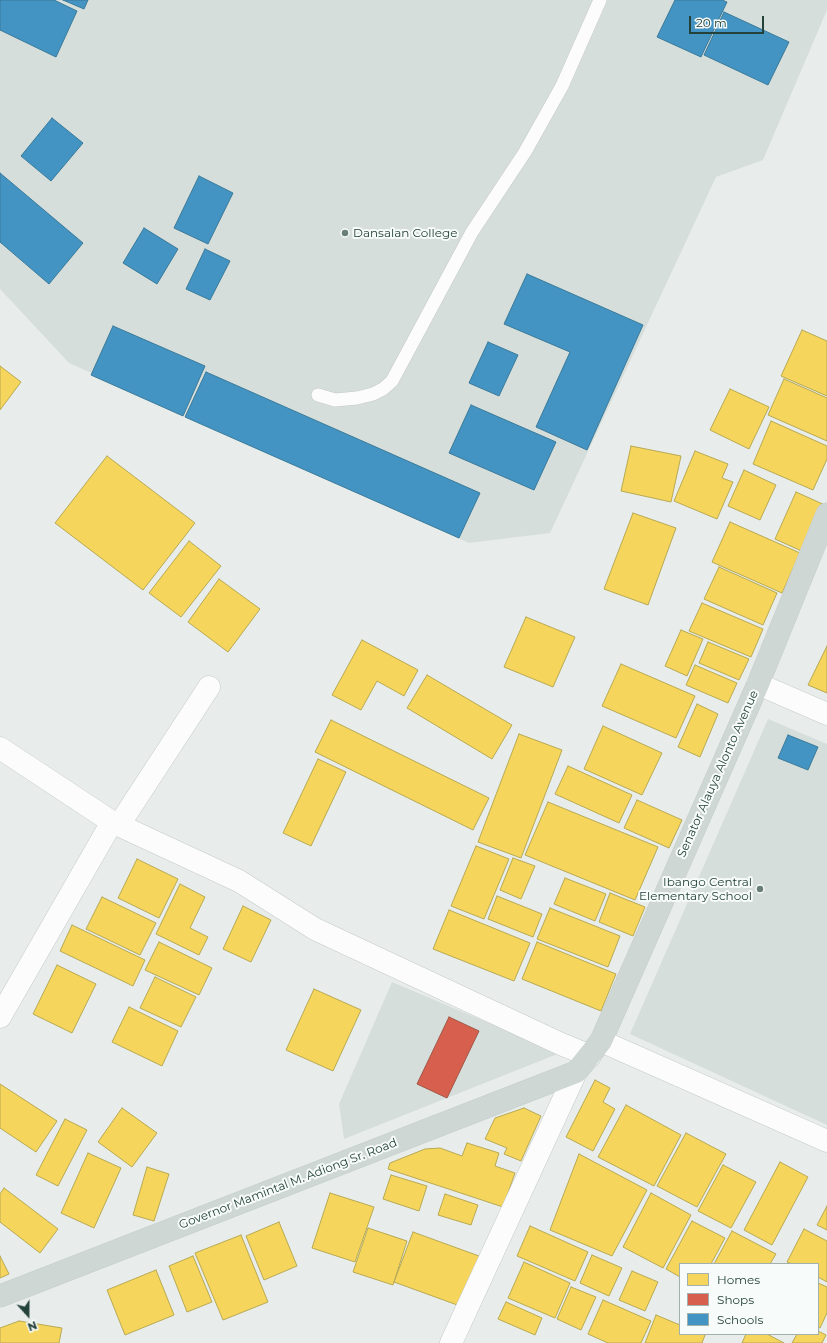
<!DOCTYPE html>
<style>
body{margin:0}
#map{position:relative;width:827px;height:1343px;overflow:hidden;background:#e8edeb;font-family:Montserrat,sans-serif}
canvas{display:block}
.legend{position:absolute;left:679px;top:1263px;width:140px;height:72px;box-sizing:border-box;background:#f7fbf9;border:1px solid #a3b1ad;margin:0;padding:5px 7px;list-style:none;font-size:12px;color:#24423a}
.legend li{display:flex;align-items:center;gap:8px;height:20px}
.legend b{width:20px;border:1px solid #a3b1ad}
.north{position:absolute;left:8px;top:1295px;width:40px;height:40px;-webkit-text-stroke:3px #f7fbf9;paint-order:stroke;rotate:159deg;font-size:11px;font-weight:700;line-height:16px;text-align:center;color:#24423a}
.north::after{content:'';display:block;margin:auto;width:14px;height:18px;background:#24423a;clip-path:polygon(50% 0,100% 100%,50% 72%,0 100%)}
.scale{position:absolute;left:689px;top:16px;width:75px;height:18px;box-sizing:border-box;border:2px solid #24423a;border-top:0;padding-left:5px;font-size:12px;line-height:14px;white-space:nowrap;color:#24423a;-webkit-text-stroke:3px #f7fbf9;paint-order:stroke}
</style>
<div id="map">
<canvas width="827" height="1343"></canvas>
<ul class="legend">
<li><b style="height:11px;background:#f6d55c"></b>Homes</li>
<li><b style="height:11px;background:#d6604d"></b>Shops</li>
<li><b style="height:11px;background:#4393c3"></b>Schools</li>
</ul>
<div class="north">N</div>
<div class="scale">20 m</div>
</div>
<script>
const g = document.querySelector('canvas').getContext('2d');
g.lineJoin = 'round';
function fill(path, color) { g.fillStyle = color; g.fill(path, 'evenodd'); }
const shape = rows => new Path2D(rows.map(r => 'M' + r).join(''));
function stroke(path, color, width, dash) { g.strokeStyle = color; g.lineWidth = width; g.lineCap = dash ? 'butt' : 'round'; g.setLineDash(dash || []); g.stroke(path); }
function drawText(font, color, halo, rows, align = 'center') {
  g.font = font + ' Montserrat,sans-serif'; g.lineWidth = 4; g.setLineDash([]); g.textBaseline = 'middle'; g.strokeStyle = halo; g.fillStyle = color; for (const [text, x, y, turn = 0] of rows) {
    g.save(); g.translate(x, y); g.rotate((+turn || 0) * Math.PI / 180); g.textAlign = isNaN(turn) ? turn : align; if (halo) g.strokeText(text, 0, 0); g.fillText(text, 0, 0); g.restore();
  }
}
fill(shape([
 [0,0,827,0,827,10,763,160,716,177,550,533,469,543,69,363,0,289],
 [768,719,827,744,827,1125,630,1034],
 [392,982,560,1053,344,1139,339,1104]
]), '#d6dedb');
const homes = shape([
 [802,330,827,341,827,396,781,376,802,330],
 [0,366,21,382,0,410,0,366],
 [784,379,827,398,827,441,768,415,784,379],
 [730,389,769,407,749,449,710,430,730,389],
 [771,421,827,446,827,459,813,490,753,464,771,421],
 [631,446,681,456,671,502,621,491,631,446],
 [695,451,728,464,722,478,733,482,717,519,674,501,695,451],
 [107,456,195,523,143,590,55,523,107,456],
 [744,470,776,485,760,520,728,506,744,470],
 [796,492,827,506,806,553,775,539,796,492],
 [633,513,676,528,648,605,604,589,633,513],
 [730,522,800,553,782,593,712,562,730,522],
 [189,541,221,566,181,617,149,593,189,541],
 [719,567,777,593,763,625,704,599,719,567],
 [219,579,260,609,228,652,188,622,219,579],
 [702,603,763,629,751,657,689,631,702,603],
 [526,617,575,637,553,687,504,667,526,617],
 [681,630,703,639,687,676,665,666,681,630],
 [362,640,418,670,404,696,377,681,361,710,332,695,362,640],
 [708,642,749,659,739,680,699,663,708,642],
 [827,646,827,693,808,685,827,646],
 [621,664,695,696,676,738,602,706,621,664],
 [695,665,737,683,728,703,686,685,695,665],
 [427,675,512,725,492,759,407,708,427,675],
 [697,704,718,714,700,757,678,747,697,704],
 [331,720,489,798,473,830,315,752,331,720],
 [603,726,662,753,642,795,584,769,603,726],
 [519,734,562,750,521,858,478,842,519,734],
 [318,759,346,772,311,846,283,833,318,759],
 [568,766,632,795,619,823,555,794,568,766],
 [637,800,682,820,669,848,624,828,637,800],
 [548,802,658,847,635,900,525,855,548,802],
 [476,846,509,859,484,919,451,906,476,846],
 [513,858,535,866,521,899,500,890,513,858],
 [137,859,178,879,159,918,118,898,137,859],
 [565,878,606,894,595,921,554,904,565,878],
 [180,884,205,897,190,928,208,937,199,955,156,934,180,884],
 [610,893,645,907,633,936,599,922,610,893],
 [497,896,542,914,533,937,488,919,497,896],
 [102,897,156,923,140,955,86,929,102,897],
 [243,906,271,920,251,962,223,949,243,906],
 [550,908,620,936,608,967,537,939,550,908],
 [449,910,530,943,514,981,433,949,449,910],
 [72,925,145,960,133,986,60,951,72,925],
 [159,942,212,968,199,995,145,970,159,942],
 [537,942,616,974,601,1011,522,979,537,942],
 [57,965,96,984,72,1033,33,1014,57,965],
 [155,977,196,997,181,1027,140,1008,155,977],
 [314,989,361,1010,333,1071,286,1050,314,989],
 [129,1007,178,1031,162,1066,112,1042,129,1007],
 [595,1080,610,1088,603,1102,615,1109,593,1151,566,1137,595,1080],
 [0,1084,57,1121,36,1152,0,1128,0,1084],
 [626,1105,681,1135,654,1186,598,1157,626,1105],
 [122,1108,157,1133,132,1167,98,1142,122,1108],
 [524,1108,541,1116,521,1161,504,1154,507,1148,485,1139,495,1118,524,1108],
 [65,1119,87,1130,58,1186,36,1175,65,1119],
 [686,1133,726,1154,697,1207,657,1186,686,1133],
 [467,1143,499,1153,495,1166,515,1173,503,1207,388,1169,390,1163,425,1149,440,1148,462,1156,467,1143],
 [88,1153,121,1168,94,1228,61,1213,88,1153],
 [579,1154,647,1190,612,1256,550,1230,579,1154],
 [780,1162,808,1177,772,1245,744,1230,780,1162],
 [723,1165,756,1182,731,1228,698,1211,723,1165],
 [147,1167,169,1174,154,1221,133,1215,147,1167],
 [391,1175,427,1186,419,1211,383,1199,391,1175],
 [4,1188,58,1229,40,1253,0,1222,0,1194,4,1188],
 [330,1193,374,1207,355,1262,312,1248,330,1193],
 [651,1193,691,1215,663,1268,623,1247,651,1193],
 [445,1194,478,1205,471,1225,438,1215,445,1194],
 [827,1206,827,1230,817,1225,827,1206],
 [692,1221,725,1238,711,1264,680,1264,680,1277,666,1269,692,1221],
 [279,1222,297,1266,264,1280,246,1236,279,1222],
 [530,1226,588,1252,575,1281,517,1256,530,1226],
 [368,1228,407,1241,393,1285,353,1272,368,1228],
 [804,1229,827,1241,827,1282,818,1277,818,1264,792,1264,787,1262,804,1229],
 [732,1231,776,1254,770,1264,714,1264,732,1231],
 [413,1232,479,1256,460,1306,394,1282,413,1232],
 [241,1235,268,1302,223,1320,195,1253,241,1235],
 [592,1255,622,1268,609,1296,580,1283,592,1255],
 [0,1256,9,1274,0,1278,0,1256],
 [193,1256,212,1302,187,1312,169,1266,193,1256],
 [524,1262,570,1283,555,1318,508,1298,524,1262],
 [156,1270,174,1315,125,1335,107,1290,156,1270],
 [632,1271,658,1282,645,1311,619,1300,632,1271],
 [818,1283,827,1287,827,1313,820,1328,818,1327,818,1283],
 [571,1287,596,1297,581,1330,557,1319,571,1287],
 [603,1300,651,1321,641,1343,608,1343,588,1334,603,1300],
 [506,1302,542,1318,535,1335,498,1319,506,1302],
 [656,1315,680,1325,680,1334,702,1334,705,1335,702,1343,645,1343,656,1315],
 [19,1321,62,1328,59,1343,0,1343,0,1328,19,1321],
 [818,1331,826,1335,822,1343,792,1343,797,1334,818,1334,818,1331],
 [746,1334,767,1334,784,1343,742,1343,746,1334]
]);
fill(homes, '#f6d55c');
stroke(homes, '#b7a952', 1);
const shops = shape([
 [449,1017,479,1031,447,1098,417,1084,449,1017]
]);
fill(shops, '#d6604d');
stroke(shops, '#a15747', 1);
const schools = shape([
 [0,0,54,0,77,11,56,57,0,30,0,0],
 [63,0,88,0,84,9,63,0],
 [675,0,722,0,727,2,701,57,657,37,675,0],
 [724,12,789,42,768,85,704,55,724,12],
 [52,118,83,143,51,181,21,156,52,118],
 [0,173,83,243,49,284,0,242,0,173],
 [199,176,233,193,208,244,174,228,199,176],
 [144,228,178,249,157,284,123,263,144,228],
 [205,249,230,261,210,300,186,289,205,249],
 [527,274,643,325,587,450,536,427,570,352,504,324,527,274],
 [113,326,205,366,183,416,91,375,113,326],
 [488,342,518,355,499,396,469,383,488,342],
 [206,372,480,493,459,538,185,417,206,372],
 [471,405,556,442,534,490,449,453,471,405],
 [788,735,818,747,808,770,778,758,788,735]
]);
fill(schools, '#4393c3');
stroke(schools, '#3a7b9a', 1);
const service = shape([
 [318,395,335,400,357,398,373,394,383,389,392,381,472,232,525,152,562,86,600,0]
]);
const minor = shape([
 [758,684,827,714],
 [0,748,112,822,239,881,315,929,561,1044,590,1056],
 [119,825,209,687],
 [0,1017,112,822],
 [451,1343,576,1072]
]);
const secondary = shape([
 [601,1041,827,1141]
]);
const primary = shape([
 [0,1296,576,1072,601,1041,758,684,827,514]
]);
stroke(service, '#c5cac8', 14);
stroke(minor, '#c5cac8', 23);
stroke(secondary, '#c3cbc8', 23);
stroke(primary, '#c3ccc9', 23);
stroke(service, '#fcfcfc', 13);
stroke(minor, '#fcfcfc', 22);
stroke(secondary, '#fcfcfc', 22);
stroke(primary, '#cfd7d5', 22);
for (const [x, y, r, color] of [
 [345,233,4,"#697e78"],
 [760,889,4,"#697e78"]
]) { const dot = new Path2D(); dot.arc(x, y, r, 0, 2 * Math.PI); g.fillStyle = color; g.fill(dot); stroke(dot, '#f7fbf9', 1.5); }
drawText('12px', '#24423a', '#f7fbf9', [
 ["Dansalan College",353,233],
 ["Ibango Central",752,882,"right"],
 ["Elementary School",752,896,"right"]
], 'left');
drawText('12px', '#24423a', '#f7fbf9', [
 ["Senator Alauya Alonto Avenue",718,774,-66],
 ["Governor Mamintal M. Adiong Sr. Road",288,1184,-21]
]);
</script>
